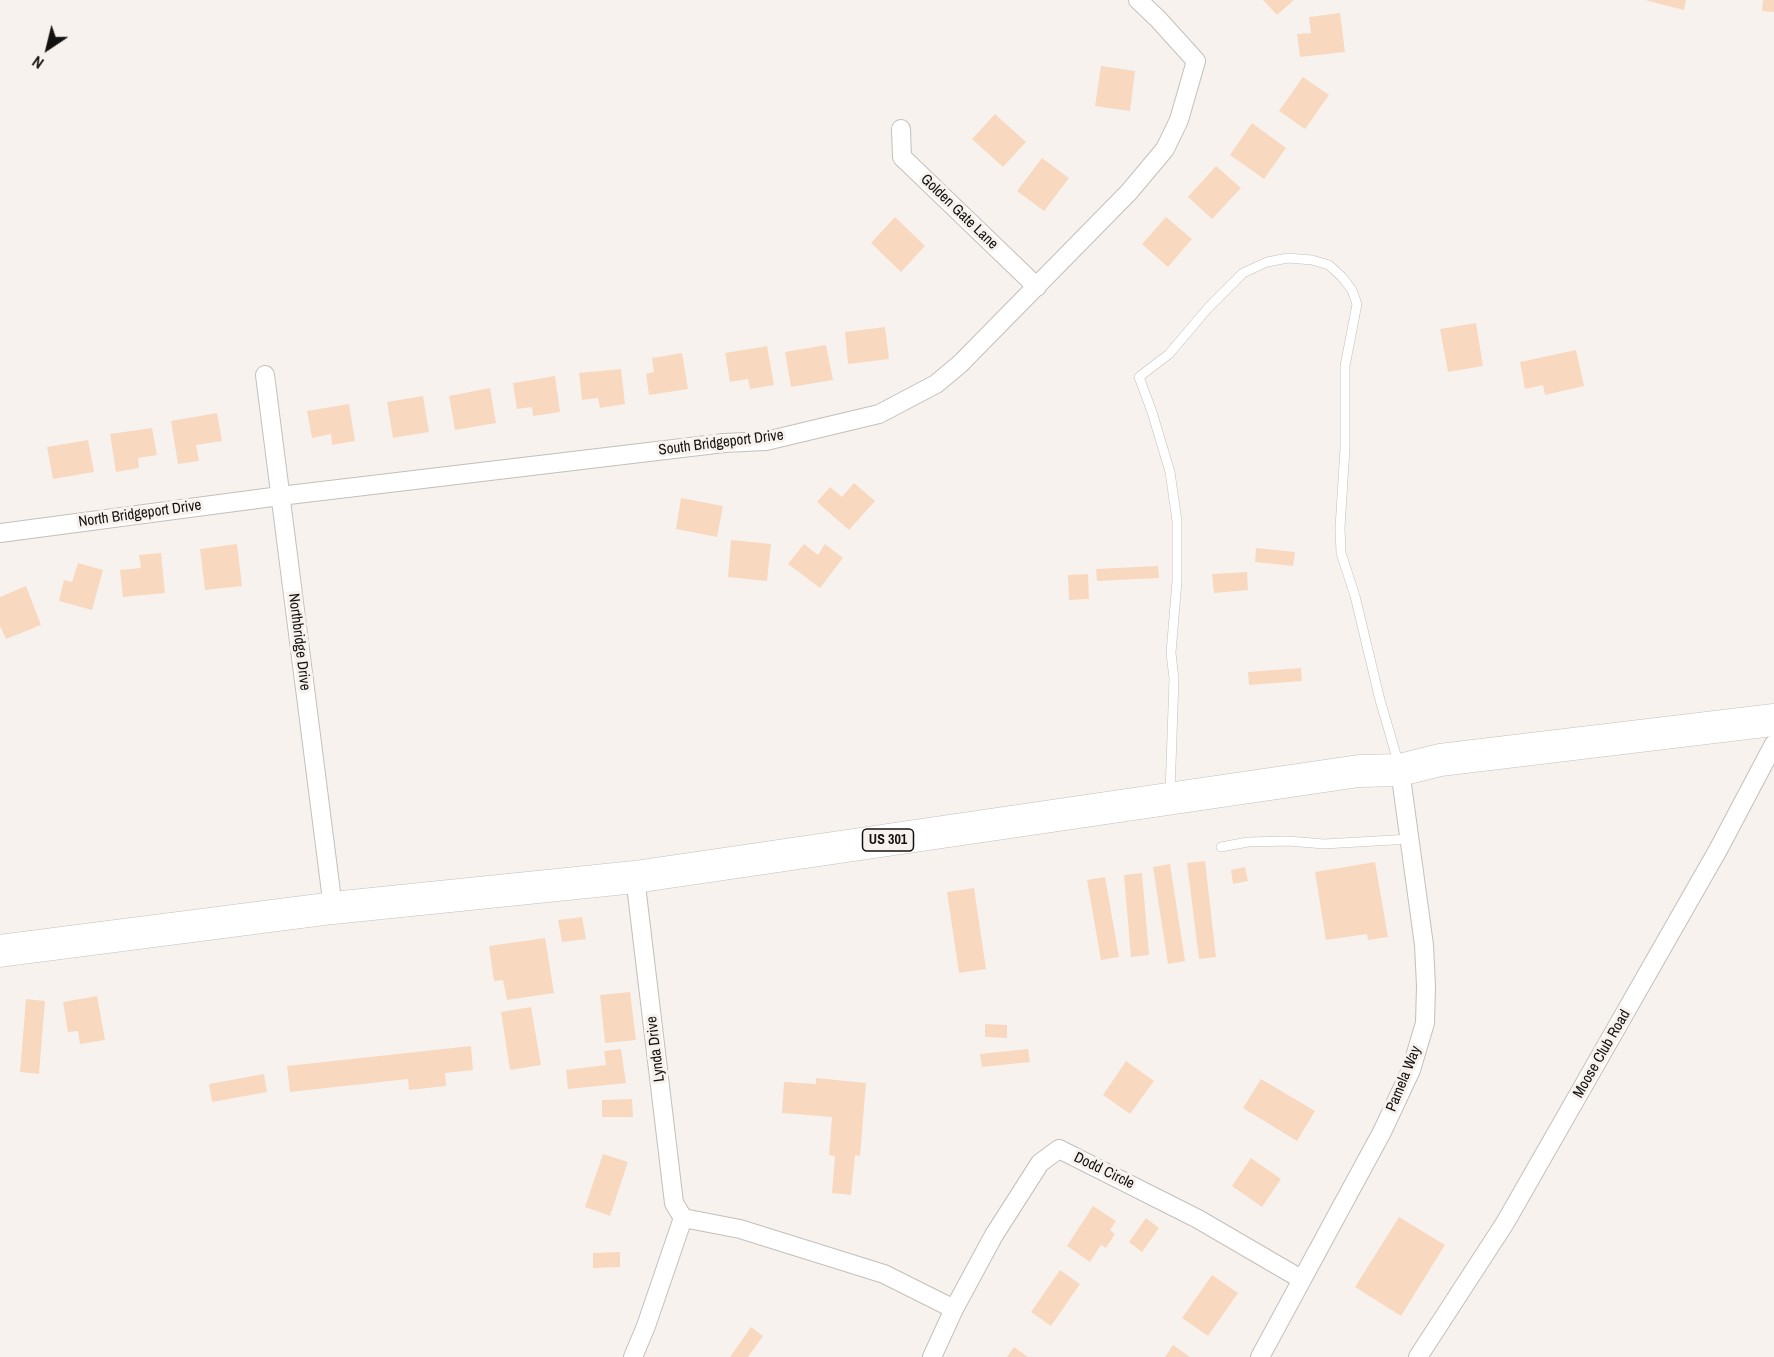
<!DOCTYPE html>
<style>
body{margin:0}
#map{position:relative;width:1774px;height:1357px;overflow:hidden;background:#f8f2ee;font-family:"Archivo Narrow",sans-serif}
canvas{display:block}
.north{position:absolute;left:18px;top:18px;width:60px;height:60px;-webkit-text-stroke:4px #f8f2ee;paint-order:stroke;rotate:215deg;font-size:16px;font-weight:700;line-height:24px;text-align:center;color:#141210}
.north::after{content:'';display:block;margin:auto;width:21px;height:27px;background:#141210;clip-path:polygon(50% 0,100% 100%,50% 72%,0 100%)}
</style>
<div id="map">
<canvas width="1774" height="1357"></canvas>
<div class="north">N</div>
</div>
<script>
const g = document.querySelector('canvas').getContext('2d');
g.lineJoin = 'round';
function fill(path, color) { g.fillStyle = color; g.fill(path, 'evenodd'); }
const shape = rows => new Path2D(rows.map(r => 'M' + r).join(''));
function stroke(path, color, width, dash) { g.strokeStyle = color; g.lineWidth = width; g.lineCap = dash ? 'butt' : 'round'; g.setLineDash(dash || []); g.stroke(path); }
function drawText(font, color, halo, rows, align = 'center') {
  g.font = font + ' "Archivo Narrow",sans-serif'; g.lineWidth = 6; g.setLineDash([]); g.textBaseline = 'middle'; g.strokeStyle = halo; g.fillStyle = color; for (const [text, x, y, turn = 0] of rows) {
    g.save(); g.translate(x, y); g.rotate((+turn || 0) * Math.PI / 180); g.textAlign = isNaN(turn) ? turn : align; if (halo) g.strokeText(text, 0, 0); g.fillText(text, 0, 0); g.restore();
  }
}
fill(shape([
 [1263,0,1294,0,1277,15],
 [1645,0,1686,0,1684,10],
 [1763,0,1774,0,1774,12,1762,11],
 [1340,13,1345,52,1300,57,1297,34,1311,33,1309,17],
 [1101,66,1135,71,1130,111,1095,106],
 [1303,77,1329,95,1305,129,1279,111],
 [995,114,1026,142,1003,167,972,139],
 [1252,123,1286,148,1264,179,1230,155],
 [1042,158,1069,178,1044,211,1017,191],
 [1216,166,1241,188,1212,219,1188,197],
 [895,217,925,246,901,272,871,243],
 [1166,217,1192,239,1168,267,1142,244],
 [1476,323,1483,366,1448,372,1440,329],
 [885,327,889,359,848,364,845,332],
 [826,345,833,380,791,387,785,352],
 [767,346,774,385,750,389,748,379,730,382,725,353],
 [1576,350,1584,386,1545,395,1543,385,1525,389,1520,362],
 [682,353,688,389,649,395,646,374,654,372,652,358],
 [621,369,625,404,600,408,598,398,582,400,579,373],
 [555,376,560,412,533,416,532,407,517,409,513,383],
 [490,388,496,423,455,430,449,396],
 [423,396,429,432,393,438,387,402],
 [349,404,355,441,332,445,331,434,312,438,307,411],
 [217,413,222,441,196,445,199,461,178,464,171,421],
 [152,428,157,455,138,458,139,468,116,472,110,434],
 [88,440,94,472,53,479,47,447],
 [854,483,875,501,849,530,817,502,830,487,842,497],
 [681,498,723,506,717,537,676,529],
 [731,540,771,544,767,581,728,577],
 [237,544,242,586,205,590,200,549],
 [804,544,818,555,825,544,843,558,820,588,788,564],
 [1256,548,1295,552,1293,566,1255,562],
 [161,553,165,593,123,597,120,570,141,568,139,555],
 [78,563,103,570,92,610,59,601,64,580,72,582],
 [1158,566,1159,578,1097,581,1096,569],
 [1247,572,1248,590,1214,593,1212,574],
 [1088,574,1089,599,1069,600,1068,575],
 [26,586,41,625,6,639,0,626,0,597],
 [1301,668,1302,681,1249,685,1248,672],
 [1205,861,1216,957,1199,959,1187,863],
 [1375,862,1388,937,1368,940,1367,934,1326,940,1315,872],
 [1170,864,1185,961,1168,964,1153,867],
 [1245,867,1248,881,1233,884,1231,870],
 [1142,873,1149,955,1131,957,1124,875],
 [1105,877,1119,957,1101,960,1087,880],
 [974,888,986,969,959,973,947,892],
 [582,917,586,939,562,942,558,920],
 [545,938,554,993,507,1000,503,980,494,981,489,946],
 [630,992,636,1040,605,1043,600,995],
 [97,996,105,1040,80,1044,78,1031,68,1032,63,1002],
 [26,999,45,1001,39,1074,20,1072],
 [531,1007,541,1065,510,1070,501,1012],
 [985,1024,1007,1025,1007,1038,985,1037],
 [471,1046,473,1070,445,1073,446,1086,409,1090,408,1079,290,1092,287,1066],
 [621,1049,626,1083,568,1089,566,1070,606,1065,604,1051],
 [1028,1049,1030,1062,982,1067,980,1054],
 [1126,1061,1154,1081,1130,1114,1103,1095],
 [264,1074,267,1092,212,1102,209,1084],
 [816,1078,866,1083,860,1156,855,1155,851,1195,832,1193,835,1156,829,1155,832,1117,782,1113,784,1082,816,1084],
 [1261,1079,1315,1111,1297,1141,1243,1108],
 [632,1099,633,1117,602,1117,602,1100],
 [603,1154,628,1162,610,1216,585,1207],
 [1251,1158,1281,1179,1262,1207,1232,1186],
 [1093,1206,1116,1221,1110,1230,1115,1234,1106,1248,1101,1245,1090,1262,1067,1246],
 [1399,1217,1445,1245,1401,1316,1355,1287],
 [1146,1218,1159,1228,1142,1252,1129,1242],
 [620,1252,620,1267,593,1268,593,1253],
 [1060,1270,1080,1284,1051,1326,1031,1312],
 [1212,1275,1238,1293,1208,1336,1182,1318],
 [751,1327,763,1336,748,1357,730,1357],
 [1173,1345,1190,1357,1165,1357],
 [1014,1347,1028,1357,1007,1357]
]), '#f8d9bf');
const service = shape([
 [1170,793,1174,679,1171,653,1177,581,1177,521,1170,472,1152,412,1139,377,1169,354,1208,308,1243,273,1267,262,1288,258,1312,260,1329,265,1342,277,1352,290,1357,304,1345,366,1345,448,1340,528,1341,553,1355,596,1380,700,1399,765],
 [1221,847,1248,842,1289,841,1324,844,1410,839]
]);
const minor = shape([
 [901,129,902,157,1037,287],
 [265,375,333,908],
 [0,533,280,496,724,443,766,441,879,414,936,384,960,364,1129,192,1165,149,1179,120,1196,61,1158,19,1138,0],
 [683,1218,740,1229,884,1274,954,1309],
 [633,1357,646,1326,683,1218,674,1203,635,877],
 [932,1357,954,1309,994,1235,1040,1163,1059,1149,1198,1219,1301,1279],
 [1260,1357,1382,1132,1411,1070,1425,1023,1426,986,1424,945,1400,770],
 [1418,1357,1505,1223,1718,850,1774,744]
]);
const trunk = shape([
 [0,951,333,908,635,877,1359,771,1400,770,1440,760,1774,720]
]);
stroke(service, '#c4bfba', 10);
stroke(minor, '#c4bfba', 20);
stroke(trunk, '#c4bfba', 33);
stroke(service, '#fff', 9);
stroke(minor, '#fff', 18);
stroke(trunk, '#fff', 32);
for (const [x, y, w] of [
 [888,840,51]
]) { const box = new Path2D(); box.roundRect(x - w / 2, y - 11, w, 22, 4.5); g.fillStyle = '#f8f2ee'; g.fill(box); stroke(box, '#141210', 1.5); }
drawText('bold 14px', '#141210', null, [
 ["US 301",888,840]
]);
drawText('15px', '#141210', '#f8f2ee', [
 ["Golden Gate Lane",959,212,44],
 ["South Bridgeport Drive",721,443,-7],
 ["North Bridgeport Drive",140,514,-8],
 ["Northbridge Drive",299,642,83],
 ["Lynda Drive",656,1049,-97],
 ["Moose Club Road",1602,1054,-60],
 ["Pamela Way",1404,1079,-68],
 ["Dodd Circle",1104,1171,26]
]);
</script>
